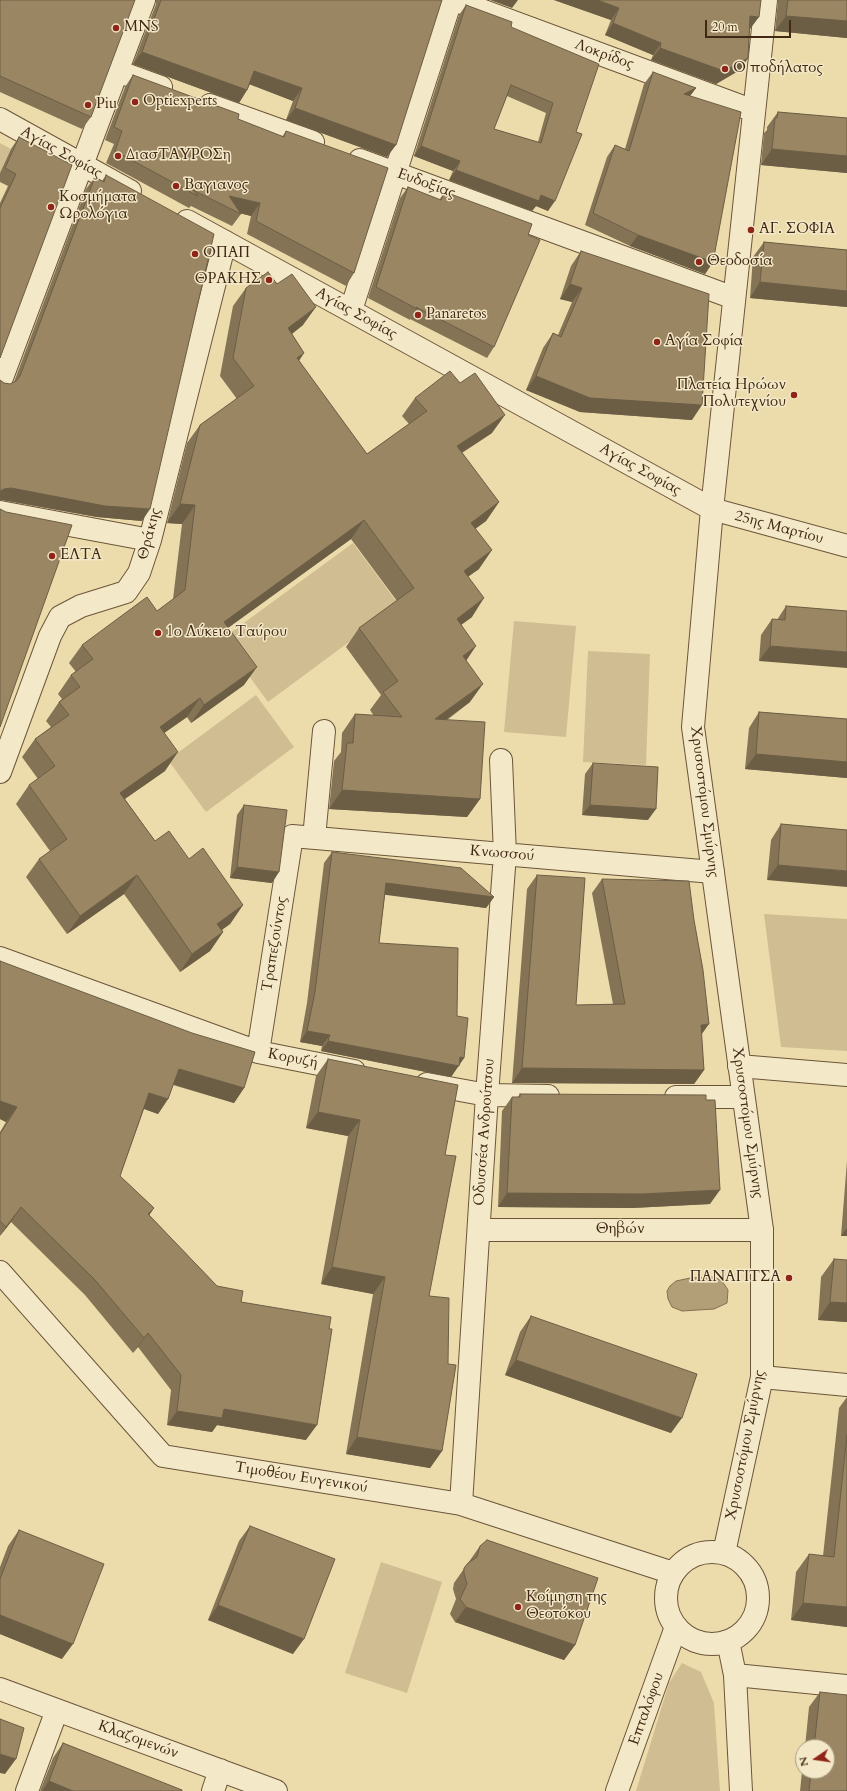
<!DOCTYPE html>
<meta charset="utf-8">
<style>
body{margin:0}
#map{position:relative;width:847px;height:1791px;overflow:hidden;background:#eddcab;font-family:Cardo,serif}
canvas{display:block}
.north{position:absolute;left:795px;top:1739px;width:40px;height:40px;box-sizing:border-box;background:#f3e8c8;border:1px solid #ab9b80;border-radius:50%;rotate:257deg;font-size:11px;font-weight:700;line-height:16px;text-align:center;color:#402814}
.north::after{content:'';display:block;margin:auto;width:14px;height:18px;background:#8f2418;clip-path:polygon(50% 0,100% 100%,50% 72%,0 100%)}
.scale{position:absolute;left:705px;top:20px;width:86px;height:18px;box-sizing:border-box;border:2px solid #402814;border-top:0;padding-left:5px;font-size:12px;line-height:14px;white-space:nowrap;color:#402814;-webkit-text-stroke:3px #f3e8c8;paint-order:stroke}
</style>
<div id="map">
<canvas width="847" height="1791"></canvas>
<div class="north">N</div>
<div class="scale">20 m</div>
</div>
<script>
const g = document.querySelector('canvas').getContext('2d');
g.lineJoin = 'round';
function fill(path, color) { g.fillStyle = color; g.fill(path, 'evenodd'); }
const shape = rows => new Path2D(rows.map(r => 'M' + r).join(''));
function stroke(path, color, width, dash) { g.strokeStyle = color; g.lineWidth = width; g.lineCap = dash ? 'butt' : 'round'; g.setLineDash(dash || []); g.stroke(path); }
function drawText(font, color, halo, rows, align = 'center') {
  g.font = font + ' Cardo,serif'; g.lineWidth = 3; g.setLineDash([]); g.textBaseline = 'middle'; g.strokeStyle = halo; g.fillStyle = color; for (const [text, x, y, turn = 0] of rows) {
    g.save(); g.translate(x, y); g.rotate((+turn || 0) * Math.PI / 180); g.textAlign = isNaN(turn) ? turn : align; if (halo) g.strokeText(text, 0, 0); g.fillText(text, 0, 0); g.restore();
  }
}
fill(shape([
 [0,143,11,149,0,173],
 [353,543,399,605,268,702,222,639],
 [514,621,576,626,566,737,504,732],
 [588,651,650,654,646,765,583,762],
 [256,695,294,747,206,812,168,760],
 [764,914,847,919,847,1051,781,1047],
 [381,1562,442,1582,407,1693,345,1673],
 [682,1663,701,1672,714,1703,720,1791,636,1791,669,1683]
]), '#d0bd91');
const water = shape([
 [714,1277,722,1281,728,1290,727,1303,714,1309,682,1311,672,1307,668,1299,667,1291,670,1286,676,1281,690,1278,714,1277]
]);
fill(water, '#b29f78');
stroke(water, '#846f50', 1);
const minor = shape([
 [454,0,754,111],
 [117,71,161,87],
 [210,105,313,142],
 [360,160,734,298],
 [351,310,451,0],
 [0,383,144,0],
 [712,509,766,0],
 [0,512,150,540],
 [0,772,50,636,60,617,81,606,126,592,139,573,150,540,225,242],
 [314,838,324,731],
 [0,958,258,1052,354,1071],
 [258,1052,292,836,713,872],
 [739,1066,847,1075],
 [427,1084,487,1095,548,1096],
 [676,1097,743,1097],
 [479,1230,762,1230],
 [0,1272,163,1456,461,1504,673,1573],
 [762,1377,847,1385],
 [461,1504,487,1095,505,854,501,760],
 [735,1675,847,1686],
 [0,1689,276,1791],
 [27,1791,57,1710],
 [213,1791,220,1770],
 [617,1791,676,1627]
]);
const tertiary = shape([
 [0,119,130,191],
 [187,221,712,509,847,546],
 [712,509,693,727,762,1230,762,1377,724,1553],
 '666 1598a46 46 0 1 1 92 0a46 46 0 1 1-92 0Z',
 [728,1641,735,1675,741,1791]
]);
stroke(minor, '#6b553a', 24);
stroke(tertiary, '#6b553a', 24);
stroke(minor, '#f3e8c8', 22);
stroke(tertiary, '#f3e8c8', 22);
fill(shape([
 [0,0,91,117,82,129,0,92],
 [156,0,442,0,387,157,286,120,293,101,250,84,247,90,239,103,133,64,156,4],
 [554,0,761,0,750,29,748,58,740,70,716,84,651,60,653,55,605,35,611,20],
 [778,0,847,0,847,38,775,31,778,1],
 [466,5,511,27,576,132,548,211,536,206,532,211,449,180,453,171,414,156,459,15],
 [507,96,546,113,538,142,494,129],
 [653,72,696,88,690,96,713,262,705,274,630,246,585,225,607,157,615,145,625,149,644,84],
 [133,75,238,119,282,137,286,131,354,273,346,286,247,234,251,216,240,213,241,214,232,226,191,206,189,208,106,163,114,144,105,140,125,87],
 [778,112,847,118,847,173,761,165,764,133,767,130,767,127],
 [19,137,0,358,0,203,8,186,0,182,0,173,11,149],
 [106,175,142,521,97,517,2,500,0,500,0,380,4,383,10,384,14,382,86,189,95,177,102,181],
 [408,187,439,200,445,192,494,347,487,358,410,319,410,320,368,298,400,198],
 [764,242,847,250,847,307,750,298,753,257],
 [581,251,692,420,580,412,526,390,543,348,553,333,558,335,572,302,560,299,571,266],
 [246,288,303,325,292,334,304,353,299,361,367,454,409,424,402,416,415,398,492,433,462,453,499,502,486,521,476,528,479,569,468,576,472,617,461,625,466,660,470,702,447,720,480,799,467,817,329,809,334,761,341,752,342,733,355,714,374,716,370,710,381,695,346,647,359,628,397,601,351,539,228,628,244,685,191,723,187,717,164,733,165,771,125,799,155,841,189,859,243,905,230,924,222,930,223,932,210,951,180,972,124,894,67,934,26,877,39,859,50,851,16,804,29,785,38,779,22,757,35,739,51,727,46,721,59,702,62,699,58,694,71,675,76,672,69,663,82,645,157,611,173,599,182,524,167,523,187,443,200,425,237,399,220,376,233,306],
 [786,606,847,611,759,661,761,635,772,619,777,620],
 [759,712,847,719,847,778,745,769,749,728],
 [593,763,648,820,582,815,585,774],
 [244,805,272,883,230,878,237,815],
 [781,824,847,830,767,880,771,840],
 [332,852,494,897,486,908,385,894,379,943,457,1016,464,1058,451,1077,321,1051,322,1046,300,1042,307,1003,324,863],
 [537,875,576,1005,613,1004,592,893,602,879,701,1034,704,1070,694,1084,512,1083,527,889],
 [0,961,244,1088,234,1103,173,1085,168,1099,158,1114,144,1109,120,1176,154,1208,149,1215,217,1286,241,1302,306,1440,217,1425,212,1432,167,1425,171,1390,138,1347,133,1353,85,1295,11,1222,0,1236,0,1132,6,1122,0,1119],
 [328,1059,445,1155,429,1296,442,1451,430,1468,346,1454,373,1294,321,1284,348,1136,306,1128,316,1076],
 [520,1094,710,1204,632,1208,498,1207,502,1111,512,1097,518,1097],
 [847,1161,847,1236,841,1236],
 [834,1259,847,1322,818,1320,821,1277],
 [531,1316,671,1433,505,1375,520,1332],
 [847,1397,847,1627,791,1620,796,1572,809,1554,823,1556,839,1408],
 [250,1526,293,1654,208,1620,239,1541],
 [19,1530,62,1659,0,1634,0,1567,8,1546],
 [480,1546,575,1645,564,1660,455,1622,450,1614,456,1599,453,1589,454,1583],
 [820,1692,847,1791,800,1791,803,1762,803,1771,827,1771,827,1747,805,1747,809,1707],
 [63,1743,182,1791,40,1791,53,1758]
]), '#847355');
fill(shape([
 [490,0,518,0,512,8],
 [554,0,597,0,619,8,611,20],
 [750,16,759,17,750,29,742,28],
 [786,16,847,21,847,38,775,31],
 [613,23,661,43,653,55,605,35],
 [660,48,748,58,740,70,716,84,651,60],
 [142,52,247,90,239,103,133,64],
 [254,71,302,88,293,101,246,83],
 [696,88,687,100,684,94],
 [295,108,396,145,387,157,286,120],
 [421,146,460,161,453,171,414,156],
 [772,149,847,156,847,173,761,165],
 [456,170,541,195,555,201,548,211,536,206,532,211,449,180],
 [229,196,260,203,251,216,239,213],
 [638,235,713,262,705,274,630,246],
 [760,282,847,291,847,307,750,298],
 [570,284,582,288,572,302,560,299],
 [316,307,303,325,275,347,288,328],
 [304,353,291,371,297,358],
 [536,376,702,405,692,420,580,412,526,390],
 [505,415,492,433,444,464,457,446],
 [11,488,150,509,142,521,97,517,2,500,0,500,0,491,4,489],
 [499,502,486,521,459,541,471,523],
 [180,504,195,505,182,524,167,523],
 [364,520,351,539,211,640,224,622],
 [492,550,479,569,451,589,464,571],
 [484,598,472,617,444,637,457,619],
 [476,646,464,664,463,656],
 [770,646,847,652,847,668,759,661],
 [257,667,244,685,191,723,204,705],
 [483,684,470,702,422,737,435,719],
 [200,698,187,717,147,745,160,727],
 [178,752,165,771,107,811,120,793],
 [756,754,847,762,847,778,745,769],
 [342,790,480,799,467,817,329,809],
 [590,805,656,809,648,820,582,815],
 [778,865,847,871,847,887,767,880],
 [237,867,279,872,272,883,230,878],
 [137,875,124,894,67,934,80,916],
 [386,883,494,897,486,908,379,894],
 [243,905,230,924,204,942,217,924],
 [223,932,210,951,180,972,192,954],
 [709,1024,699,1038,701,1025],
 [307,1031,330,1035,322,1046,300,1042],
 [328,1041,460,1057,464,1058,451,1077,321,1051],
 [522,1068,704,1070,694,1084,512,1083],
 [179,1069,244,1088,234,1103,169,1083],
 [149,1093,168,1099,158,1114,139,1107],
 [0,1101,17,1107,6,1122,0,1119],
 [318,1112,360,1120,348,1136,306,1128],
 [720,1190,710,1204,632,1208,498,1207,507,1193],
 [21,1207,11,1222,0,1236,6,1227],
 [154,1208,144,1223,148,1214],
 [847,1228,847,1236,841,1236],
 [332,1267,385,1277,373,1294,321,1284],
 [830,1302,847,1303,847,1322,818,1320],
 [148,1333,138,1347,133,1353,144,1338],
 [516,1360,682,1418,671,1433,505,1375],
 [224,1409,317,1425,306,1440,217,1425,212,1432,167,1425,177,1411],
 [357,1437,442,1451,430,1468,346,1454],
 [803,1603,847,1607,847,1627,791,1620],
 [218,1605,304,1639,293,1654,208,1620],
 [466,1607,575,1645,564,1660,455,1622],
 [0,1615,73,1644,62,1659,0,1634],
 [0,1754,16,1759,5,1774,0,1773],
 [49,1781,73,1791,42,1791]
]), '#6c5e45');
const building = shape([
 [0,0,135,0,91,117,0,76,0,0],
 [161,0,442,0,396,145,295,108,302,88,254,71,247,90,142,52,161,0],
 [597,0,761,0,759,17,750,16,748,58,724,71,660,48,661,43,613,23,619,8,597,0],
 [788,0,847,0,847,21,786,16,788,0],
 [466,5,512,22,511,27,599,64,576,132,582,134,555,201,541,195,539,201,456,170,460,161,421,146,466,5],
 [511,85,553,103,541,143,494,129,511,85],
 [653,72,696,88,684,94,741,112,713,262,638,235,593,213,615,145,629,151,653,72],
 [133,75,239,114,238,119,284,137,286,131,388,168,354,273,256,221,260,203,229,196,241,214,193,190,198,196,115,151,122,131,114,127,133,75],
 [778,112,847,118,847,156,772,149,775,118,777,118,778,112],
 [19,137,72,165,0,358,0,208,16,174,5,168,19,137],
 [106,175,214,234,150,509,105,506,11,488,4,489,0,491,0,380,4,383,10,384,16,381,20,376,95,177,104,182,106,175],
 [408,187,441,200,445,192,532,224,528,235,540,240,494,347,416,307,417,309,376,287,408,187],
 [764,242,847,250,847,291,760,282,764,242],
 [581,251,709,294,702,405,590,398,536,376,553,333,561,337,582,288,570,284,581,251],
 [268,272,277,284,292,274,316,307,288,328,304,353,297,358,367,454,427,411,415,398,450,371,460,383,475,373,505,415,457,446,499,502,471,523,492,550,464,571,484,598,457,619,476,646,463,656,483,684,435,719,485,722,480,799,342,790,347,743,353,743,355,714,402,717,383,692,398,681,359,628,414,588,364,520,224,622,257,667,204,705,200,698,160,727,178,752,120,793,155,841,169,831,189,859,203,848,243,905,217,924,223,932,192,954,137,875,80,916,39,859,67,839,29,785,55,766,35,739,69,715,59,702,80,687,71,675,93,659,82,645,147,597,157,611,185,590,195,505,180,504,200,425,254,386,233,358,246,288,268,272],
 [0,509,6,512,72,525,0,727,0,509],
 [786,606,847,611,847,652,770,646,772,619,785,620,786,606],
 [759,712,847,719,847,762,756,754,759,712],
 [593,763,658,767,656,809,590,805,593,763],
 [244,805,287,810,279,872,237,867,244,805],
 [781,824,847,830,847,871,778,865,781,824],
 [332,852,461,868,494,897,386,883,379,943,458,948,457,1016,468,1018,464,1058,460,1057,459,1066,328,1041,330,1035,307,1031,315,992,332,852],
 [537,875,585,878,576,1005,625,1004,602,879,689,881,694,920,703,970,709,1024,701,1025,704,1070,522,1068,537,875],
 [0,961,192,1033,255,1052,244,1088,179,1069,168,1099,149,1093,120,1176,154,1208,148,1214,217,1286,243,1291,241,1302,331,1317,329,1329,332,1329,317,1425,224,1409,222,1418,177,1411,181,1375,148,1333,144,1338,95,1280,21,1207,6,1227,0,1221,0,1134,17,1107,0,1101,0,961],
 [328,1059,458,1085,445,1155,456,1156,429,1296,449,1298,448,1364,456,1365,442,1451,357,1437,385,1277,332,1267,360,1120,318,1112,328,1059],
 [520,1094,706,1095,706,1100,715,1100,720,1190,642,1194,507,1193,512,1097,520,1097,520,1094],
 [834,1259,847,1260,847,1303,830,1302,834,1259],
 [531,1316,697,1374,682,1418,516,1360,531,1316],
 [847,1435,847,1607,803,1603,809,1554,834,1557,847,1435],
 [250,1526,335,1559,304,1639,218,1605,250,1526],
 [19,1530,104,1564,73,1644,0,1615,0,1579,19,1530],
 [487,1540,598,1578,575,1645,466,1607,460,1599,467,1584,464,1574,464,1568,468,1563,477,1557,480,1546,487,1540],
 [820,1692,847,1695,847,1791,809,1791,811,1771,827,1771,827,1747,814,1747,820,1692],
 [0,1719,24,1728,16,1759,0,1754,0,1719],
 [63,1743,182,1790,182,1791,73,1791,49,1781,63,1743]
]);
fill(building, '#9a8663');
stroke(building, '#6c5e45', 1);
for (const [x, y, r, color] of [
 [116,28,4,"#8f2418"],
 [725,69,4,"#8f2418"],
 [135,102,4,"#8f2418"],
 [88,105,4,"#8f2418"],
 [118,156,4,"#8f2418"],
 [176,186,4,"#8f2418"],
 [51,207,4,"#8f2418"],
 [751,230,4,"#8f2418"],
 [195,254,4,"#8f2418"],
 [699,262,4,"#8f2418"],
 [269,280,4,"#8f2418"],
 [418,315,4,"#8f2418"],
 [657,342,4,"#8f2418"],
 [794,395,4,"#8f2418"],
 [52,556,4,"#8f2418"],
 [158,633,4,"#8f2418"],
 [789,1278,4,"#8f2418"],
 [518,1607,4,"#8f2418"]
]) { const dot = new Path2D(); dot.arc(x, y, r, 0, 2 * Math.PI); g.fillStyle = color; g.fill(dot); stroke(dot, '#f3e8c8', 1.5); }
drawText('15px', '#402814', '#f3e8c8', [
 ["MNS",124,28],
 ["Ο ποδήλατος",733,69],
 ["Optiexperts",143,102],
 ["Piu",96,105],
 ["ΔιασΤΑΥΡΟΣη",126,156],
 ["Βαγιανος",184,186],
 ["Κοσμήματα",59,198],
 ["Ωρολόγια",59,215],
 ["ΑΓ. ΣΟΦΙΑ",759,230],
 ["ΟΠΑΠ",203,254],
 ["Θεοδοσία",707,262],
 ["ΘΡΑΚΗΣ",261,280,"right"],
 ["Panaretos",426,315],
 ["Αγία Σοφία",665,342],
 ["Πλατεία Ηρώων",786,386,"right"],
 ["Πολυτεχνίου",786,403,"right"],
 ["ΕΛΤΑ",60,556],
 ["1ο Λύκειο Ταύρου",166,633],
 ["ΠΑΝΑΓΙΤΣΑ",781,1278,"right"],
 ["Κοίμηση της",526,1598],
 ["Θεοτόκου",526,1615]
], 'left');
drawText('15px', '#402814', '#f3e8c8', [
 ["Λοκρίδος",604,55,20],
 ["Αγίας Σοφίας",61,153,29],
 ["Ευδοξίας",426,184,20],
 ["Αγίας Σοφίας",356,314,29],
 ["Αγίας Σοφίας",640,470,29],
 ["25ης Μαρτίου",779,528,15],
 ["Θράκης",150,534,-75],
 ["Χρυσοστόμου Σμύρνης",704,802,83],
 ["Κνωσσού",502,854,5],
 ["Τραπεζούντος",275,944,-81],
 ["Κορυζή",293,1059,11],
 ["Χρυσοστόμου Σμύρνης",747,1123,82],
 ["Οδυσσέα Ανδρούτσου",485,1132,-86],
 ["Θηβών",620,1230],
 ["Χρυσοστόμου Σμύρνης",746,1445,-79],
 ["Τιμοθέου Ευγενικού",301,1478,9],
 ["Επταλόφου",647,1709,-70],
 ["Κλαζομενών",138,1740,20]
]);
</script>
